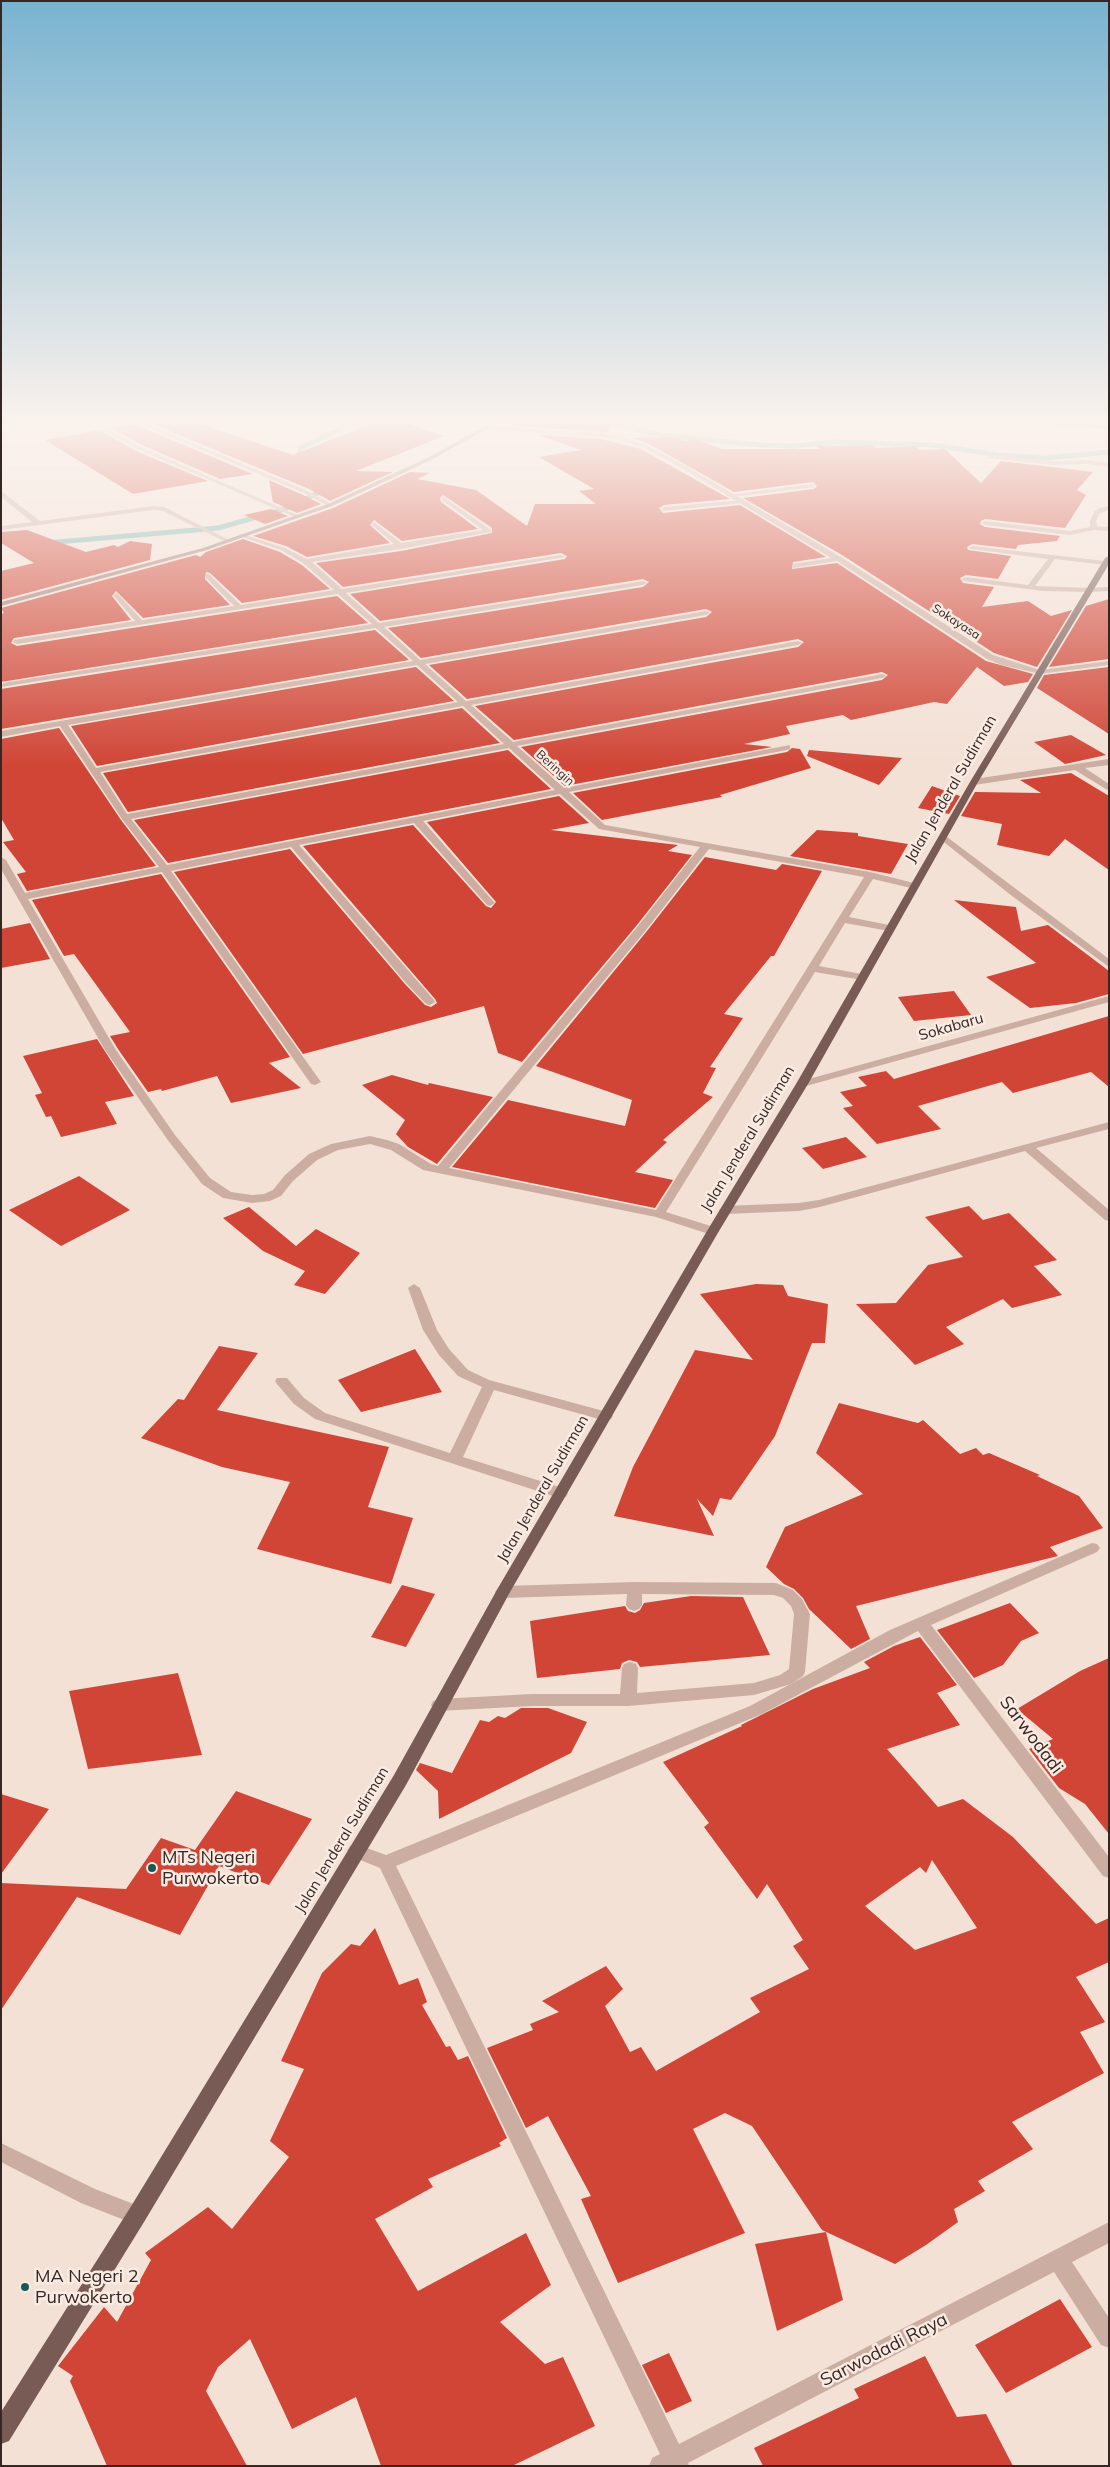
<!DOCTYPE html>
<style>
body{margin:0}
#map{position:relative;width:1110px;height:2467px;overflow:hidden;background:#f3e1d6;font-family:Mulish,sans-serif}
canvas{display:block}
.frame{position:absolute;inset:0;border:2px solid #352724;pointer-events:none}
</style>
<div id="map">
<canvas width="1110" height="2467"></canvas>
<div class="frame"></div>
</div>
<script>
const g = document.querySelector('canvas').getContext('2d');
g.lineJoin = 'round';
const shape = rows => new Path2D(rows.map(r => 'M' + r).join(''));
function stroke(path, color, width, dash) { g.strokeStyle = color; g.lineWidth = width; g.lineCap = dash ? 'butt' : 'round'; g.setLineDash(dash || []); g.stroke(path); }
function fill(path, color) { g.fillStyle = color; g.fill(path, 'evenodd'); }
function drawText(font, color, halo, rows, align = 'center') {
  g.font = font + ' Mulish,sans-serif'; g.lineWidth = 5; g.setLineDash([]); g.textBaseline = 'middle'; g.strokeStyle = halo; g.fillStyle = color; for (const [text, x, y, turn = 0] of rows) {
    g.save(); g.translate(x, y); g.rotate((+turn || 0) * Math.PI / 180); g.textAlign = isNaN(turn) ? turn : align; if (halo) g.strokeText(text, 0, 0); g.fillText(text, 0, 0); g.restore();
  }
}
stroke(shape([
 [607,422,662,435,761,445,793,446,835,442,933,445,998,455,1046,458,1109,452],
 [301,463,299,457,301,448,339,429,359,422],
 [46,543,218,528,285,509,322,491,320,486]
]), '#73b2ab', 5);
fill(shape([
 [148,422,190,422,204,425,293,455,375,422,406,423,444,436,356,471,393,472,330,501,309,489],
 [512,422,613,422,608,432,516,426,512,425],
 [134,424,253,474,220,479,142,445,110,428],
 [100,430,136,451,208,481,133,494,45,440],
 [539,435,601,439,641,449,730,499,664,505,659,508,663,513,740,505,826,557,793,562,792,569,837,563,986,661,1033,674,1028,682,1004,686,977,667,947,704,934,702,851,720,843,715,786,726,790,734,744,744,772,747,565,786,521,747,882,680,888,675,882,672,514,740,475,706,798,647,804,642,798,639,467,699,429,665,706,617,712,612,706,609,421,658,388,628,643,587,649,582,643,579,380,621,350,594,565,559,567,556,561,553,343,587,316,563,401,551,492,533,492,528,443,495,440,498,441,502,478,529,402,541,374,520,370,525,390,543,307,557,286,546,253,536,333,508,410,472,430,473,417,479,476,490,527,526,535,504,596,504,579,491,594,489,539,457,581,450],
 [676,437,684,441,696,439,722,449,820,449,816,446,873,445,876,448,916,446,919,450,945,449,981,483,1001,461,1093,472,1077,490,1086,495,1065,528,985,519,981,521,980,524,985,527,1060,536,1057,541,1018,545,1016,549,972,544,967,547,968,550,1011,556,998,579,966,575,960,578,963,583,994,587,982,607,1028,601,1051,616,1072,610,1037,667,994,653,842,555,743,498,814,489,817,486,813,482,734,492,647,443,632,438],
 [269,480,303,495,321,504,297,513,273,502],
 [271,509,288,516,265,524,244,515],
 [27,530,86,552,114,545,118,547,130,541,152,544,150,560,1,600,1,571,34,563,1,543,1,532],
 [243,539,280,552,302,565,330,589,242,603,210,573,206,572,205,579,230,605,143,618,116,591,112,596,131,620,14,638,11,643,17,646,337,596,368,623,1,682,1,614,4,613,1,608,196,555,200,557,206,552],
 [1109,599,1109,659,1049,667,1086,606],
 [375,630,409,660,1,729,1,689],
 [416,667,454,701,97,766,71,726],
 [1109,667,1109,734,1037,688,1044,675],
 [462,708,500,743,128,812,103,773],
 [59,728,121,820,156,866,27,891,17,874,26,872,3,842,14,840,1,818,1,739],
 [1071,735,1106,755,1065,764,1034,742],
 [792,748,800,749,811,768,720,795,722,797,602,820,573,793,787,752],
 [508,750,551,789,168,863,134,820],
 [809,750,902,758,879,785,807,756],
 [1071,773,1109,796,1109,870,1065,839,1049,856,997,845,1002,824,961,816,975,792,1041,793,1020,780],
 [932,786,960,796,949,814,918,808],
 [559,796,589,823,551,830,678,845,668,851,692,855,637,925,522,1062,498,1053,484,1006,303,1054,174,872,290,849,405,984,425,1005,431,1007,437,1003,435,999,303,846,413,825,486,906,491,908,496,902,427,822],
 [817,830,858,833,858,836,908,844,891,874,790,856],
 [705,857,776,870,782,864,822,871,774,956,771,956,724,1014,743,1018,710,1067,716,1068,703,1093,713,1097,663,1140,667,1142,635,1172,673,1180,655,1208,452,1167,508,1100,625,1126,632,1100,536,1066,647,931],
 [161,874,290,1057,269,1063,301,1088,231,1103,217,1076,162,1091,161,1089,148,1092,118,1049,110,1036,130,1032,74,954,64,956,32,900],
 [954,900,1016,907,1021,931,1048,925,1109,971,1109,994,1076,1003,1030,1008,986,977,1036,963],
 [30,923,50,959,1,968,1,929],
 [954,991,971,1015,914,1021,898,997],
 [1109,1016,1109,1087,1091,1072,1013,1093,1002,1082,918,1106,941,1129,877,1144,843,1108,853,1106,840,1092,867,1086,858,1077,886,1071,894,1079],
 [97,1039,134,1096,105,1102,117,1124,61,1137,51,1116,46,1117,35,1095,42,1093,23,1056],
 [392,1075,428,1085,429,1083,493,1097,437,1164,408,1147,396,1134,405,1120,362,1085],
 [846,1137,867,1157,823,1169,802,1148],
 [79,1176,130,1210,61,1246,9,1210],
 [969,1206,983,1220,1009,1213,1057,1260,1034,1266,1062,1295,1012,1308,1003,1299,946,1327,964,1344,915,1365,856,1304,896,1303,928,1265,963,1257,925,1217],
 [249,1207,296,1246,316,1229,360,1253,325,1294,294,1285,305,1271,263,1251,223,1218],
 [756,1284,783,1285,788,1296,828,1304,825,1343,812,1343,775,1436,731,1500,720,1498,713,1516,697,1499,714,1536,614,1516,633,1467,695,1350,753,1360,700,1294],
 [219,1346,258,1353,217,1410,389,1447,368,1507,413,1518,391,1584,257,1549,290,1482,222,1467,141,1438,178,1399,184,1400],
 [415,1349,442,1392,361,1412,338,1380],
 [839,1403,918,1423,923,1420,960,1454,976,1448,983,1455,989,1453,1040,1475,1037,1476,1079,1496,1103,1528,1050,1547,1058,1556,1054,1557,856,1606,870,1639,851,1649,809,1609,803,1598,794,1589,784,1584,766,1567,785,1527,863,1494,816,1453],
 [402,1585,435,1594,406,1647,371,1637],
 [691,1596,743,1597,770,1655,640,1667,637,1662,629,1660,622,1663,620,1669,537,1678,530,1621,625,1606,628,1611,635,1613,640,1610,644,1603],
 [1010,1603,1039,1633,1021,1641,1003,1665,974,1678,937,1630],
 [920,1637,957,1685,937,1693,960,1725,887,1749,938,1807,963,1799,1013,1837,1096,1924,1109,1918,1109,1962,1076,1977,1105,2022,1080,2032,1104,2073,1012,2122,1033,2149,978,2181,985,2191,954,2209,958,2222,926,2245,895,2264,822,2230,752,2126,725,2113,693,2129,745,2233,618,2283,581,2199,591,2196,548,2116,526,2128,487,2048,533,2030,530,2024,559,2012,542,2001,606,1966,623,1989,605,2006,630,2052,641,2047,656,2071,760,2012,750,1998,809,1969,793,1946,803,1940,767,1884,757,1899,704,1827,709,1823,663,1762,742,1726,741,1725,813,1689,870,1668,864,1662,894,1646],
 [932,1860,977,1928,915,1950,865,1906,920,1867,926,1873],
 [1109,1658,1109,1834,1085,1804,1059,1788,1029,1749,1053,1739,1017,1709,1080,1671],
 [178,1673,202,1755,88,1769,69,1691],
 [521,1708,548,1708,587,1722,571,1753,439,1819,438,1791,416,1770,420,1763,452,1773,480,1720,489,1722,498,1716,505,1718],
 [236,1791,312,1819,269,1885,219,1866,180,1935,77,1897,1,2010,1,1883,126,1889,161,1838,195,1850],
 [1,1794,49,1809,1,1874],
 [375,1928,399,1985,418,1978,427,2002,422,2005,446,2047,450,2046,458,2060,468,2056,507,2138,499,2143,501,2146,428,2179,433,2187,375,2219,418,2291,526,2233,551,2285,500,2322,545,2364,563,2357,595,2426,512,2466,381,2466,356,2397,292,2429,250,2339,218,2367,206,2391,247,2466,107,2466,70,2381,73,2376,58,2366,104,2307,117,2322,151,2260,145,2253,208,2207,232,2229,289,2157,270,2141,304,2069,281,2061,322,1973,351,1944,360,1946],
 [826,2232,843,2300,777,2331,755,2244],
 [1060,2299,1092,2347,1006,2393,975,2345],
 [669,2353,692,2401,666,2413,642,2365],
 [925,2356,957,2417,986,2414,1013,2466,763,2466,754,2448,859,2398,854,2389]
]), '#d04536');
fill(shape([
 [989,455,1054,461,1085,460,1109,463,1109,467,1085,464,1054,465,987,458,989,455],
 [812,484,815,486,814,487,732,497,729,495,812,484],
 [741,500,744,502,743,503,664,511,661,509,664,507,741,500],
 [1109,506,1109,510,1099,514,1096,521,1097,526,1109,527,1109,531,1094,530,1070,535,985,525,982,523,985,521,1070,531,1090,527,1090,521,1094,512,1099,508,1109,506],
 [973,546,1105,561,1109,563,1105,565,1055,559,1035,586,1090,588,1094,590,1090,592,1043,591,963,581,962,579,966,577,1028,585,1048,559,971,549,969,548,973,546],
 [1109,1122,1109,1129,1036,1148,1109,1210,1109,1221,1105,1220,1025,1151,820,1207,799,1211,725,1214,719,1210,725,1206,799,1203,819,1200,1109,1122],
 [414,1284,420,1288,437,1330,449,1349,468,1370,489,1380,611,1413,613,1416,611,1419,606,1421,494,1390,463,1457,566,1489,568,1493,566,1497,556,1497,315,1419,294,1404,277,1384,275,1381,277,1378,287,1378,304,1398,325,1413,450,1453,482,1387,458,1376,439,1355,423,1330,408,1288,414,1284],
 [635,1582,776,1583,793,1590,802,1599,810,1614,805,1672,803,1676,791,1684,754,1695,628,1706,532,1706,439,1711,433,1709,431,1705,433,1701,439,1699,532,1694,620,1694,622,1668,624,1664,630,1662,636,1664,638,1668,637,1693,754,1683,780,1675,789,1669,794,1614,791,1606,783,1598,774,1595,642,1594,642,1605,639,1609,634,1611,629,1609,626,1605,627,1594,503,1598,498,1596,495,1592,498,1588,503,1586,635,1582],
 [1,2143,95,2189,144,2208,147,2215,144,2222,137,2225,81,2203,1,2162,1,2143]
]), '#cbaea1');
fill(shape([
 [135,422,143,422,308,491,333,505,328,506,304,493,135,422],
 [483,426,601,433,618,436,646,445,684,465,841,557,993,655,1040,670,1109,661,1109,665,1040,674,1002,665,987,659,837,561,793,568,793,564,831,558,680,467,642,447,615,439,601,437,481,429,483,426],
 [104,427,141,447,300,516,295,517,137,449,102,430,104,427],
 [1,491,40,521,153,506,164,507,231,541,226,542,163,511,153,510,1,530,1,526,32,522,1,497,1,491],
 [444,497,491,530,491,532,401,549,312,562,342,589,561,555,565,557,346,593,379,623,643,581,647,583,643,585,384,627,420,660,706,611,710,613,706,615,425,664,466,701,798,641,802,643,798,645,471,705,513,742,882,674,886,676,882,678,517,746,564,788,790,745,790,749,787,750,569,792,605,825,870,872,918,884,920,886,915,889,873,879,849,917,889,925,894,928,889,931,845,923,819,966,862,974,867,977,862,980,815,972,666,1212,717,1228,719,1231,717,1234,709,1234,656,1217,423,1170,391,1150,370,1144,338,1150,317,1160,293,1181,281,1196,270,1201,252,1203,223,1198,202,1184,167,1139,105,1050,1,869,1,857,6,860,25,893,159,867,122,819,60,726,1,737,1,731,413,661,376,628,1,687,3,683,372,624,338,594,17,644,13,642,14,640,135,621,113,595,117,593,142,620,234,606,206,578,206,574,209,574,241,605,334,590,303,563,281,550,239,536,242,534,285,548,307,559,394,544,372,525,371,524,374,522,401,543,483,530,442,500,442,498,444,497],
 [417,665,458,702,96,768,68,725,417,665],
 [463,706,504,744,127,814,100,772,463,706],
 [509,748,555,790,167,865,131,819,509,748],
 [560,794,599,829,700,847,638,926,438,1166,431,1164,399,1144,387,1140,370,1136,331,1144,309,1154,285,1175,273,1190,264,1194,252,1195,231,1192,210,1178,175,1135,116,1050,28,899,162,872,311,1084,315,1085,321,1082,171,871,291,847,406,983,426,1004,430,1005,435,1002,434,1000,299,845,414,823,487,905,490,906,495,903,493,901,423,821,560,794],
 [709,849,864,877,656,1210,449,1168,646,930,709,849],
 [1109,587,1109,591,1090,592,1086,590,1090,588,1109,587],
 [1109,759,1109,765,1085,768,1109,784,1109,791,1075,770,974,785,970,782,974,779,1109,759],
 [943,834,1109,959,1109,967,1012,896,940,839,940,835,943,834],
 [1109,996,1109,1002,806,1086,802,1087,796,1084,798,1082,1109,996],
 [1092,1543,1097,1544,1100,1548,1097,1552,931,1625,1109,1857,1109,1878,1103,1876,918,1631,762,1714,396,1866,679,2444,1109,2222,1109,2243,1072,2262,1109,2318,1109,2348,1101,2345,1054,2272,688,2463,689,2466,649,2466,652,2458,660,2454,380,1868,350,1856,347,1851,350,1846,356,1844,386,1855,750,1706,890,1630,1092,1543]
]), '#cbaea1');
fill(shape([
 [493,422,500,422,429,461,332,506,207,550,1,606,1,602,203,548,328,504,425,459,493,422],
 [1033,422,1109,425,1109,429,1036,424,1033,422]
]), '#9f7c72');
fill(shape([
 [1109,556,1109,564,978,782,808,1084,719,1231,510,1592,406,1785,144,2222,9,2441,1,2444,1,2412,130,2208,394,1775,498,1588,707,1231,796,1084,970,782,1105,558,1109,556]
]), '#785b54');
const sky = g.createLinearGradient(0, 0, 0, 767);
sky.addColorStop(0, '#79b3d0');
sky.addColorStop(0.55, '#faf2ed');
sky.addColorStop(1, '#faf2ed00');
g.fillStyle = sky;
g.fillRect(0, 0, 1110, 767);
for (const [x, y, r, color] of [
 [152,1868,5,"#175954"],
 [25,2287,5,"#175954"]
]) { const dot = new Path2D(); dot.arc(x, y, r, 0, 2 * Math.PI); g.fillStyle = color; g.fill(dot); stroke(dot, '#faebe2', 2); }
drawText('12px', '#352724', '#faebe2', [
 ["Sokayasa",956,622,33],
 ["Beringin",555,768,42]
]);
drawText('15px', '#352724', '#faebe2', [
 ["Jalan Jenderal Sudirman",951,789,-60],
 ["Sokabaru",951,1027,-16],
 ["Jalan Jenderal Sudirman",748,1139,-59],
 ["Jalan Jenderal Sudirman",543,1489,-60],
 ["Jalan Jenderal Sudirman",342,1840,-59]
]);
drawText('18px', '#352724', '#faebe2', [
 ["Sarwodadi",1031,1735,53],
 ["Sarwodadi Raya",884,2350,-27]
]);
drawText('18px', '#352724', '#faebe2', [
 ["MTs Negeri",162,1858],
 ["Purwokerto",162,1879],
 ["MA Negeri 2",35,2277],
 ["Purwokerto",35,2298]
], 'left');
</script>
